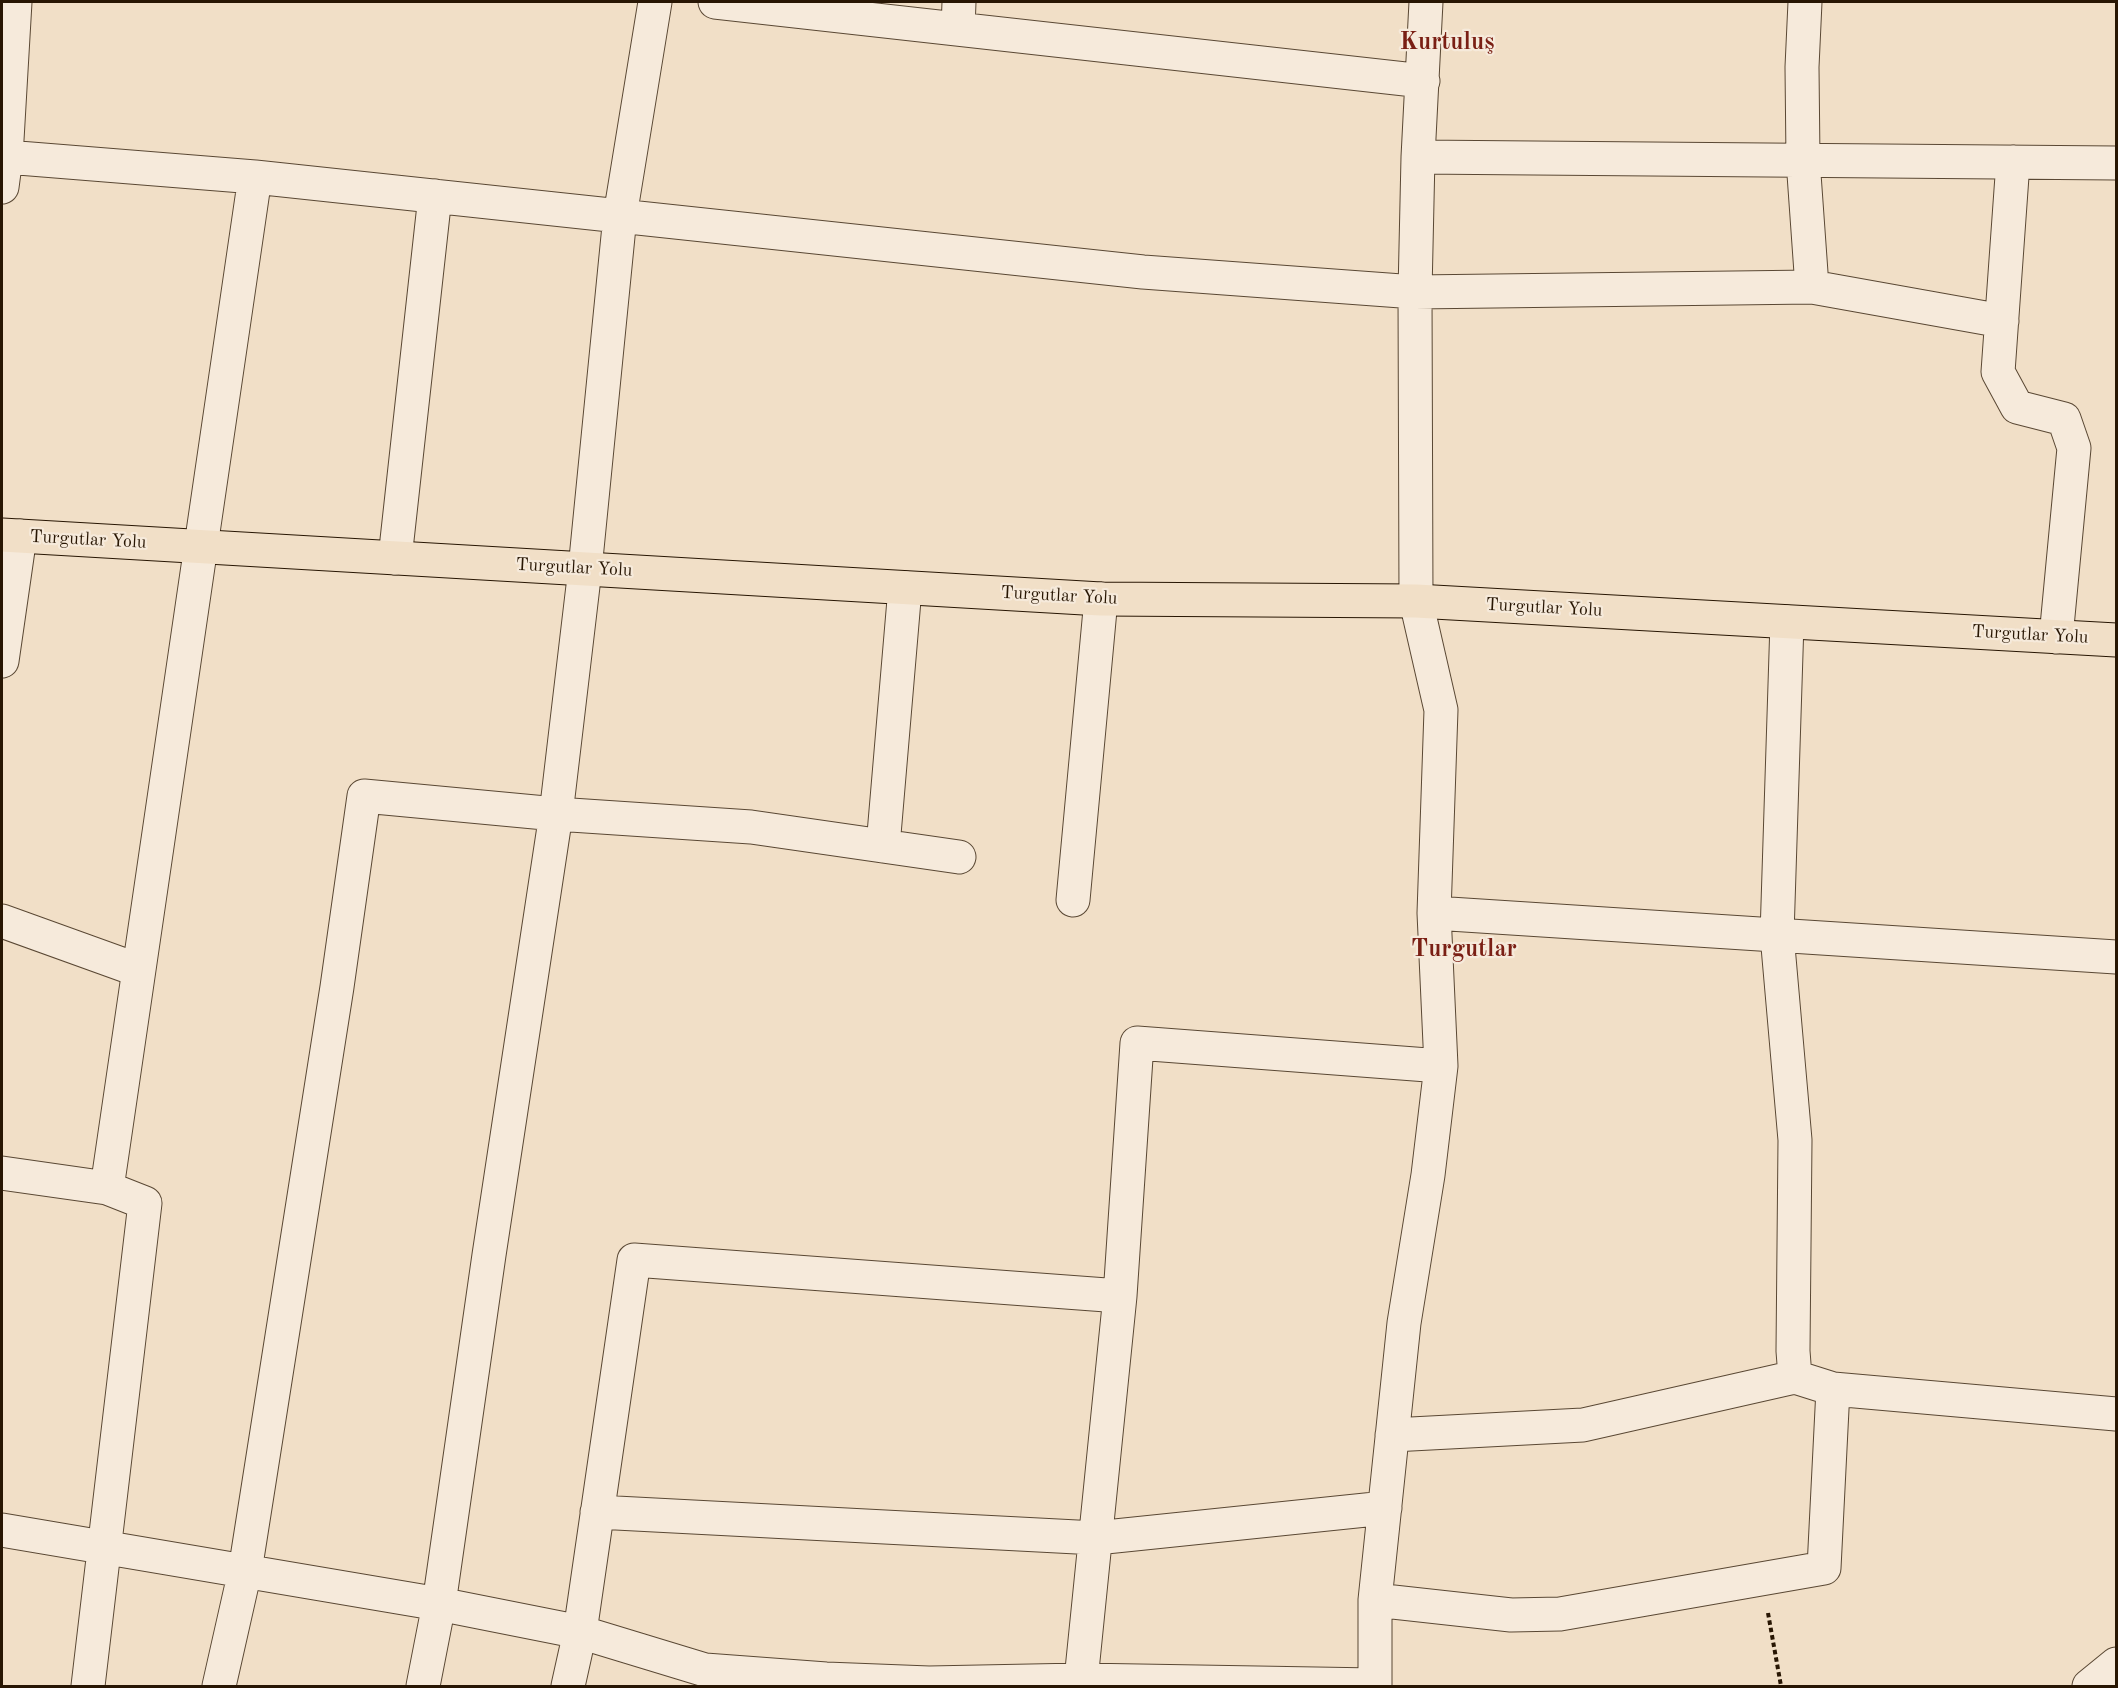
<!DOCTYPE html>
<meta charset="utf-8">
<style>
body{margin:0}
#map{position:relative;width:2118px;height:1688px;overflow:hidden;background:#f1dfc7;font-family:"Old Standard TT",serif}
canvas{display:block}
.frame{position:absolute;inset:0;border:3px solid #281603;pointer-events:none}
</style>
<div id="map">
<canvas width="2118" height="1688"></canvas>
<div class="frame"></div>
</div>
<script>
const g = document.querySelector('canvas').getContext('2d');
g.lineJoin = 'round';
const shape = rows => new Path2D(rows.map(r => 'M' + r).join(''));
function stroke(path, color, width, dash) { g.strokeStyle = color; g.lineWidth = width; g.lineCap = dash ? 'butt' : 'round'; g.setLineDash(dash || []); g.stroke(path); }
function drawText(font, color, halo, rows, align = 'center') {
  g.font = font + ' "Old Standard TT",serif'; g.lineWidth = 4.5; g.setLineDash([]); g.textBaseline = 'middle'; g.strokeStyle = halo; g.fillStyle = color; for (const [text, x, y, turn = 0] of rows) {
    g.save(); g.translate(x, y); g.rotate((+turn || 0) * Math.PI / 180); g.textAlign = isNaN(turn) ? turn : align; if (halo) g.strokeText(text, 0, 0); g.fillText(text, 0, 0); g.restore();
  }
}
const minor = shape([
 [715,2,1423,81],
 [1805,2,1802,67,1803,160,1812,287],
 [958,29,959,2],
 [6,157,255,177,1143,272,1415,292,1812,287,2002,321],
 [1418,157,2116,163],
 [2013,162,1998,372,2017,407,2064,419,2074,448,2056,637],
 [2,187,6,157,15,2],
 [395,558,435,196],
 [1787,622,1777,935,1795,1140,1793,1351,1795,1377,1833,1389,2116,1414],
 [2,661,20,536],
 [883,846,905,588],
 [1073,900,1101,599],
 [1434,913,2116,957],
 [2,921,138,970],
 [2,1173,107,1188,145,1203,88,1686],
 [107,1188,255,177],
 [1392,1435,1583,1425,1795,1377],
 [597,1512,1096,1538,1385,1508],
 [2,1530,439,1604,580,1632,705,1670,826,1679,929,1683,1081,1680,1375,1685],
 [1375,1600,1511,1615,1560,1614,1824,1568,1833,1389],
 [1081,1680,1120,1296,1137,1043,1441,1066],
 [219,1686,245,1571,337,987,364,796,556,814,751,827,959,857],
 [423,1686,439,1604,489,1255,556,814,585,569,620,216,655,2],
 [568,1686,580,1632,634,1260,1120,1296],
 [1375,1686,1375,1600,1404,1323,1428,1175,1441,1066,1434,913,1441,710,1416,601,1415,292,1418,157,1426,2],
 [2089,1686,2116,1664]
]);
const major = shape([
 [2,535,1101,599,1416,601,2116,640]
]);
stroke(minor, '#5a4834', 35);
stroke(major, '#281603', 35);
stroke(shape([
 [1768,1613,1781,1686]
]), '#281603', 4, [4.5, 3]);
stroke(minor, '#f6eadb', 33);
stroke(major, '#f1dfc7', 33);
drawText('18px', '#281603', '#f6eadb', [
 ["Turgutlar Yolu",88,540,3],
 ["Turgutlar Yolu",574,568,3],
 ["Turgutlar Yolu",1059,596,3],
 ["Turgutlar Yolu",1544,608,3],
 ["Turgutlar Yolu",2030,635,3]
]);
drawText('bold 24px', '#7a1f14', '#f6eadb', [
 ["Kurtuluş",1447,43],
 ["Turgutlar",1464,950]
]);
</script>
